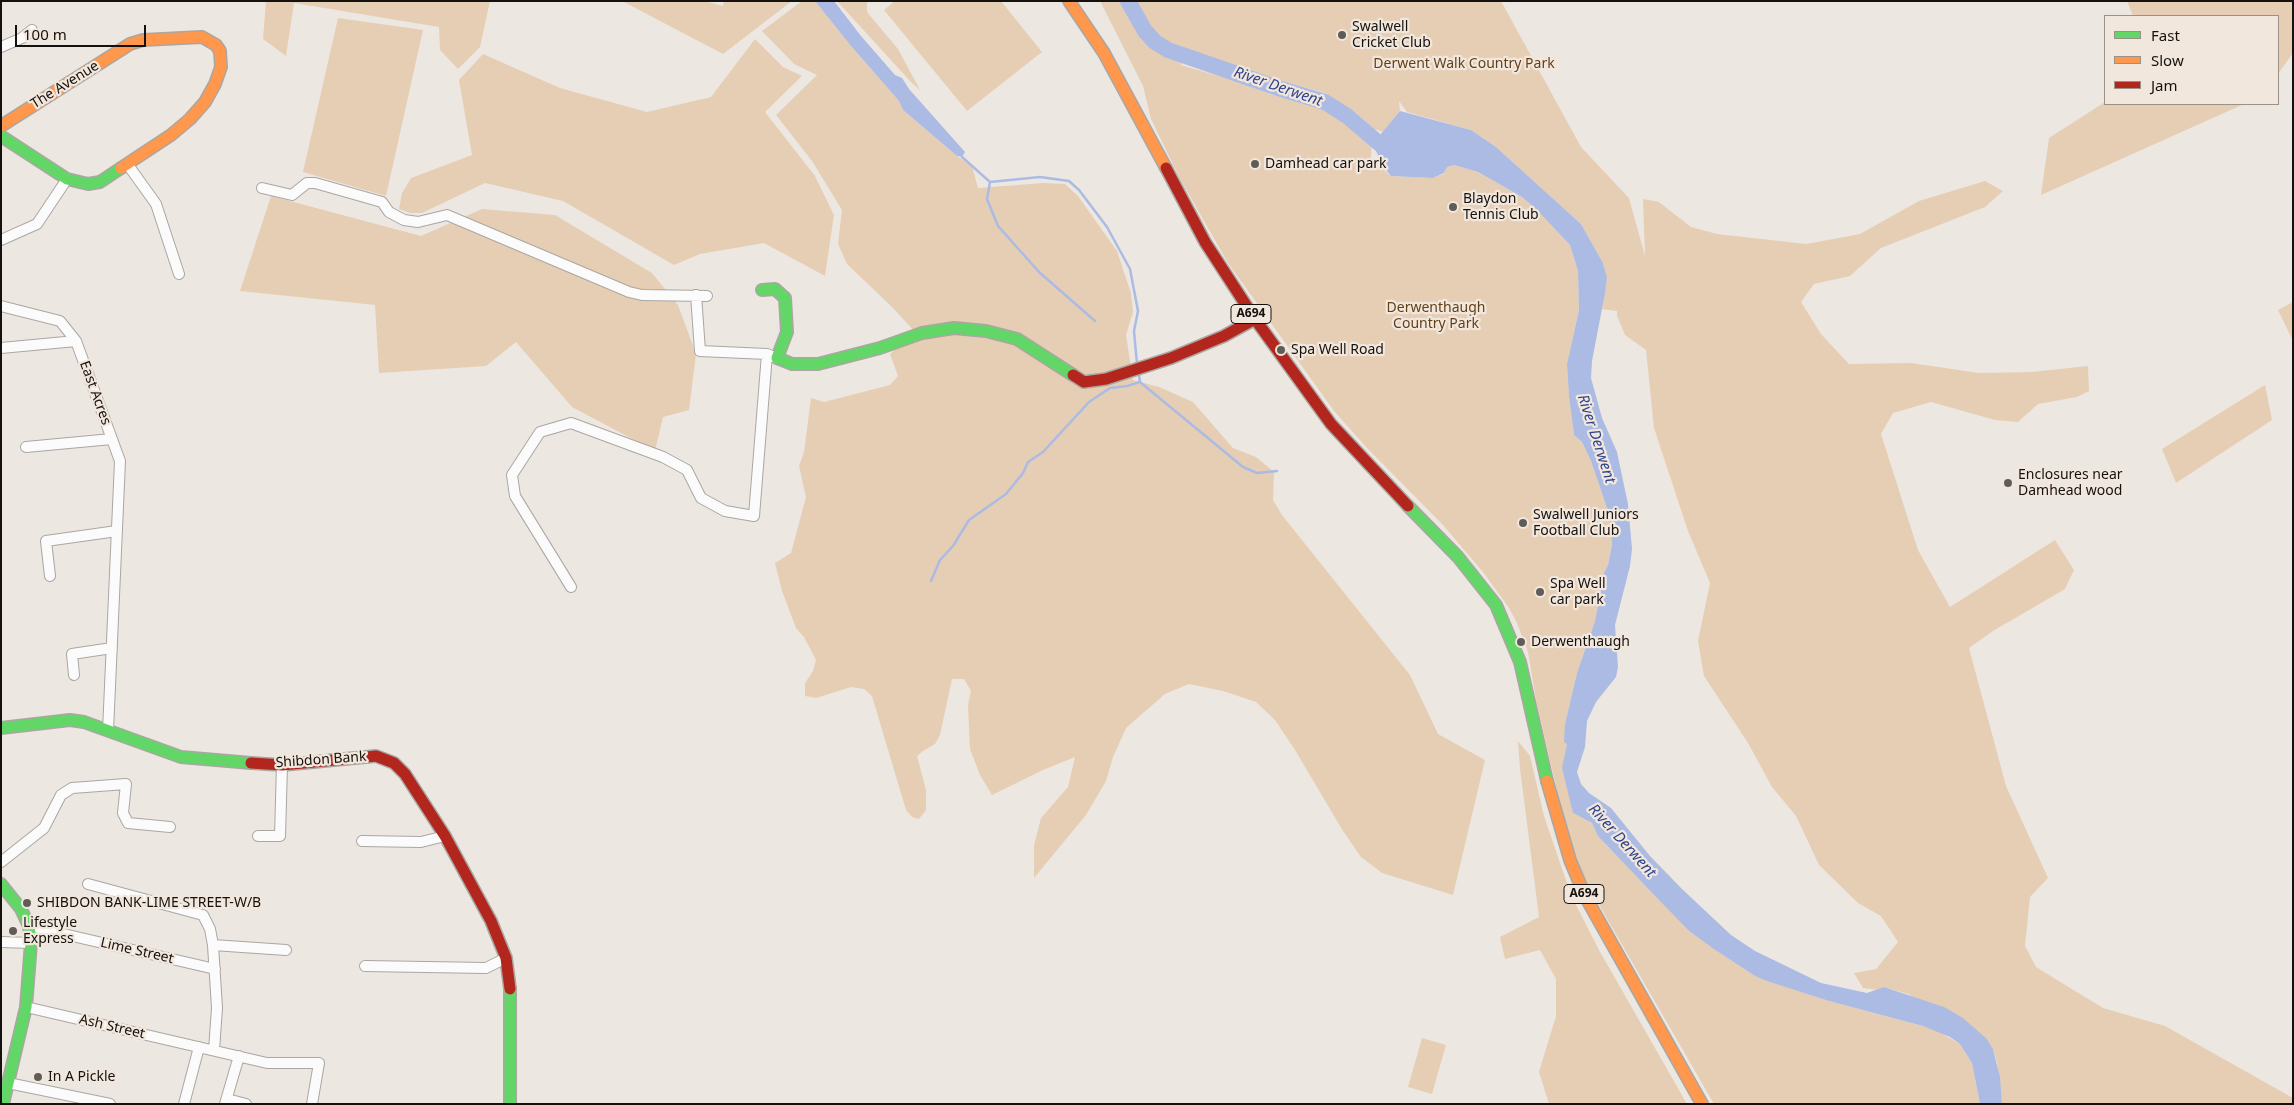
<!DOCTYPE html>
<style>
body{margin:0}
#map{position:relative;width:2294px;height:1105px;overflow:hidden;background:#ede7e2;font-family:"Noto Sans",sans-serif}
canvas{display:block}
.frame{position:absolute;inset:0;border:2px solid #15110e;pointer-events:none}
.legend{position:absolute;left:2104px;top:15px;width:175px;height:90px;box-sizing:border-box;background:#f2e7dd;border:1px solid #9a918a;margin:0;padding:6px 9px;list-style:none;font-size:15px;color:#15110e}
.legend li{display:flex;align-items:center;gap:10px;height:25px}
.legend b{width:25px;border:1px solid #9a918a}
.scale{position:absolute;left:15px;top:25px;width:131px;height:22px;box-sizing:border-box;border:2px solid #15110e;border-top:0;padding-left:6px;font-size:15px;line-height:18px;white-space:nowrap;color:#15110e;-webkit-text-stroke:4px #f2e7dd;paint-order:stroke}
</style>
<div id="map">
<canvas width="2294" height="1105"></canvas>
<div class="frame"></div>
<ul class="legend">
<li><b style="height:6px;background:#63d668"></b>Fast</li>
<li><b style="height:6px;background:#ff974d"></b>Slow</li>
<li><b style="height:6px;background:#b3261e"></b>Jam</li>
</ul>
<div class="scale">100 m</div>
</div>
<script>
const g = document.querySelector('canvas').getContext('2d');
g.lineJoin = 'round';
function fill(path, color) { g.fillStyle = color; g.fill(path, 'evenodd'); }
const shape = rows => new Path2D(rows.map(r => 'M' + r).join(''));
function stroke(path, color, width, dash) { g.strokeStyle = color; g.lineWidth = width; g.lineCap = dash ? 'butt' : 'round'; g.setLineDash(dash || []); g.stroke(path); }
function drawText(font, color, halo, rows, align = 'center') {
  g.font = font + ' "Noto Sans",sans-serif'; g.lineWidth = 4.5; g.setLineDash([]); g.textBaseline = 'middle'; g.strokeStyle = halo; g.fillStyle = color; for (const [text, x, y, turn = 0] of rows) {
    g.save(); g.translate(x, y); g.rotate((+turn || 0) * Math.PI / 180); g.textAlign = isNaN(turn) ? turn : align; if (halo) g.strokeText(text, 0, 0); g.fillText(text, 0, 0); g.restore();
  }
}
fill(shape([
 [266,1,490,1,480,47,458,69,440,50,439,27,294,3,286,56,263,39],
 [622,1,705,1,723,6,724,1,792,1,723,54],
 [802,1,815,1,851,46,899,101,903,110,957,156,972,166,978,188,1043,183,1065,184,1078,196,1117,251,1131,293,1133,312,1126,335,1133,380,1159,387,1193,402,1233,448,1256,457,1274,472,1273,500,1282,515,1410,675,1438,734,1485,760,1453,895,1382,873,1361,857,1343,831,1295,750,1275,720,1256,702,1223,691,1189,684,1165,694,1126,728,1113,757,1106,781,1086,815,1034,878,1034,845,1041,818,1068,787,1075,757,1043,770,992,795,980,775,970,749,968,705,971,691,964,679,952,679,940,735,935,744,923,751,917,756,926,790,926,810,919,819,912,817,906,810,872,696,864,689,851,687,816,698,805,696,805,683,813,671,816,660,804,637,796,628,782,591,775,563,791,553,806,497,799,466,804,452,811,398,824,402,890,385,898,376,890,354,914,331,894,309,847,264,838,244,842,210,812,161,776,115,817,75,794,64,762,31],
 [837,1,867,1,867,12,898,49,920,90,910,81],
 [895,1,1001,1,1042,52,967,111,884,10],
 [1100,1,1501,1,1581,147,1629,198,1645,256,1643,199,1659,202,1691,227,1717,234,1806,244,1860,234,1919,201,1985,181,2003,191,1985,207,1881,248,1850,276,1814,284,1801,302,1821,334,1849,364,1911,363,1979,373,2032,372,2088,366,2089,391,2077,397,2038,404,2018,422,1995,420,1931,402,1893,413,1881,434,1918,550,1950,607,2055,540,2074,570,2065,589,1993,631,1969,648,2006,786,2048,878,2030,897,2025,946,2036,967,2103,1008,2165,1026,2293,1098,2293,1104,2002,1104,1997,1062,1993,1049,1987,1039,1908,994,1884,987,1879,990,1863,988,1854,973,1876,969,1898,942,1881,916,1858,903,1819,865,1796,816,1772,787,1748,743,1704,676,1698,641,1710,583,1688,531,1654,428,1646,350,1625,335,1617,316,1617,311,1602,309,1607,277,1603,263,1581,224,1496,147,1471,130,1407,112,1399,101,1400,111,1383,132,1374,129,1357,114,1325,93,1241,69,1186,49,1181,65,1236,81,1273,95,1321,106,1358,127,1372,137,1371,158,1391,176,1433,178,1444,174,1447,167,1454,165,1478,172,1522,197,1536,209,1570,245,1578,271,1579,310,1567,364,1569,396,1574,435,1582,442,1591,461,1609,514,1612,545,1608,565,1604,573,1595,621,1577,673,1565,724,1567,744,1565,757,1573,813,1592,823,1598,836,1689,931,1755,976,1829,1001,1923,1026,1936,1030,1960,1044,1972,1063,1980,1104,1714,1104,1587,884,1566,830,1536,700,1528,652,1517,623,1509,608,1483,572,1443,525,1367,448,1334,411,1228,263,1180,179,1151,119,1143,86],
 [2127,1,2293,1,2293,53,2278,74,2278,16,2133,16],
 [338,18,423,30,386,196,303,172],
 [755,39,783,67,802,76,765,112,815,176,834,215,825,276,764,243,700,254,674,265,563,201,485,183,422,213,410,213,399,209,402,193,411,178,472,155,459,80,483,54,560,88,647,112,711,97],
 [2105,102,2105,104,2244,104,2041,195,2049,138],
 [271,196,421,236,482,209,555,215,652,273,678,305,696,354,689,410,663,417,655,451,572,407,516,342,486,366,379,373,375,305,240,291],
 [2293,302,2293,341,2278,310],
 [2265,385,2272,420,2176,483,2162,449],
 [1518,741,1530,756,1544,816,1571,895,1599,950,1687,1104,1549,1104,1539,1072,1556,1016,1556,979,1540,950,1505,959,1500,937,1539,917,1520,769],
 [1422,1038,1446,1045,1432,1094,1408,1087]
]), '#e6ceb5');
fill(shape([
 [815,1,834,1,861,36,895,75,902,78,909,89,965,152,962,157,957,156,903,110,899,101,851,46],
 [1400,111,1471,130,1496,147,1581,224,1603,263,1607,277,1605,293,1592,361,1591,378,1602,418,1617,452,1628,504,1632,549,1630,566,1615,625,1618,667,1616,677,1596,702,1587,721,1585,747,1577,772,1581,784,1589,793,1611,808,1650,856,1681,888,1731,935,1755,951,1821,983,1867,993,1884,987,1944,1007,1963,1018,1987,1039,1993,1049,2000,1077,2002,1104,1980,1104,1972,1063,1960,1044,1950,1037,1923,1026,1829,1001,1767,981,1755,976,1714,949,1689,931,1657,898,1598,836,1592,823,1573,813,1562,768,1567,744,1564,742,1565,724,1577,673,1595,621,1604,573,1608,565,1612,545,1609,514,1591,461,1582,442,1574,435,1569,396,1567,364,1579,310,1578,271,1570,245,1536,209,1522,197,1478,172,1454,165,1447,167,1444,173,1433,178,1391,176,1381,164,1376,150,1374,136,1380,135]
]), '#abbbe4');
stroke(shape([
 [962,157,990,182,1040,177,1069,181,1079,190,1107,227,1130,269,1138,311,1134,331,1137,364],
 [990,182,987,199,998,226,1039,272,1095,321],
 [1139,375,1140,382,1243,467,1257,473,1277,471],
 [931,581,940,560,953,546,969,520,1006,494,1023,473,1028,462,1043,452,1089,402,1110,388,1127,386,1140,382]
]), '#abbbe4', 2.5);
stroke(shape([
 [1128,1,1145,31,1155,42,1168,50,1278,88,1325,102,1347,116,1381,145,1393,147]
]), '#abbbe4', 16);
const street = shape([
 [1,47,22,38,32,30],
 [128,165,156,204,179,274],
 [262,188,292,195,307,183,315,183,382,202,389,212,404,220,418,222,447,215,629,292,642,295,707,296],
 [1,240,37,224,67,179],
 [696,295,700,351,767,354],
 [1,306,60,321,76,341,120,461,108,731],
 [1,348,76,341],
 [26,447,112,439],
 [50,576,46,541,117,531],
 [571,587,515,496,512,475,540,432,571,423,663,457,687,470,701,498,725,511,754,516,767,354,777,358],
 [74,675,72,654,112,648],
 [258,836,280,836,282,765],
 [362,841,421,842,445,836],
 [1,862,44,828,61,795,72,788,126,784,123,813,128,823,170,827],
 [88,884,203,915,210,929,213,945,217,1008,214,1050],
 [29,926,215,969],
 [1,942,31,943],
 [213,945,286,950],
 [365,966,486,968,506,958],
 [26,1007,267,1063,319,1063,312,1104],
 [8,1083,110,1104],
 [227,1099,246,1104],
 [184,1104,199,1047],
 [225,1104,239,1056]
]);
const fast = shape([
 [1,136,67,179,88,184,100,182,121,168],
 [762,290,775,289,785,298,787,332,777,358,792,364,818,364,880,348,922,333,954,328,986,331,1017,339,1073,375],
 [1408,506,1458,557,1496,605,1520,662,1547,781],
 [1,728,70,720,84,722,181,757,251,763],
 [1,884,21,909,29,926,31,943,26,1007,3,1104],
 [510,989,510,1104]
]);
const slow = shape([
 [1069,1,1104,53,1166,168],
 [1,126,130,44,143,40,202,37,216,45,220,51,221,67,215,84,205,102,190,119,171,135,121,168],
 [1547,781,1570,860,1585,896,1702,1104]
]);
const jam = shape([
 [1166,168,1205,242,1255,319,1331,424,1408,506],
 [1073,375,1084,382,1106,379,1171,358,1224,336,1255,319],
 [251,763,282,765,376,756,394,763,405,774,445,836,491,921,506,958,510,989]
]);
stroke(street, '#aaa6a2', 12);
stroke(fast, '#aaa6a2', 14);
stroke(slow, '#aaa6a2', 14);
stroke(jam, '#aaa6a2', 14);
stroke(street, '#fcfbfb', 10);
stroke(fast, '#63d668', 11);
stroke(slow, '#ff974d', 11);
stroke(jam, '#b3261e', 11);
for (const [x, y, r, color] of [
 [1342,35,5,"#615c58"],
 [1255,164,5,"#615c58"],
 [1453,207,5,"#615c58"],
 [1281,350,5,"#615c58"],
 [2008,483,5,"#615c58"],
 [1523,523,5,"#615c58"],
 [1540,592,5,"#615c58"],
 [1521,642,5,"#615c58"],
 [27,903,5,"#615c58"],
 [13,931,5,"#615c58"],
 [38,1077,5,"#615c58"]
]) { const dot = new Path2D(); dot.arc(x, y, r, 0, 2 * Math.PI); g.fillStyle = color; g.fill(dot); stroke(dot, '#f2e7dd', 2); }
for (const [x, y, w] of [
 [1251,314,40],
 [1584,894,40]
]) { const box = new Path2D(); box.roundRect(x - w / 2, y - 9.5, w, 19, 4); g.fillStyle = '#f2e7dd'; g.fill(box); stroke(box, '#15110e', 1); }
drawText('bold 12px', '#15110e', null, [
 ["A694",1251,314],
 ["A694",1584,894]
]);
drawText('14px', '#15110e', '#f2e7dd', [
 ["Swalwell",1352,27],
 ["Cricket Club",1352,43],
 ["Damhead car park",1265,164],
 ["Blaydon",1463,199],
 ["Tennis Club",1463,215],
 ["Spa Well Road",1291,350],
 ["Enclosures near",2018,475],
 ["Damhead wood",2018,491],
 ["Swalwell Juniors",1533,515],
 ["Football Club",1533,531],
 ["Spa Well",1550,584],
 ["car park",1550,600],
 ["Derwenthaugh",1531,642],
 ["SHIBDON BANK-LIME STREET-W/B",37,903],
 ["Lifestyle",23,923],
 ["Express",23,939],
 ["In A Pickle",48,1077]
], 'left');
drawText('14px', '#633f16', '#f2e7dd', [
 ["Derwent Walk Country Park",1464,64],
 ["Derwenthaugh",1436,308],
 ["Country Park",1436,324]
]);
drawText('14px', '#15110e', '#f2e7dd', [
 ["The Avenue",65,85,-32],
 ["East Acres",95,393,70],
 ["Shibdon Bank",321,760,-4],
 ["Lime Street",137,951,13],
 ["Ash Street",112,1027,13]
]);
drawText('italic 15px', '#2d448d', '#f2e7dd', [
 ["River Derwent",1278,87,19],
 ["River Derwent",1596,439,72],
 ["River Derwent",1622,841,48]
]);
</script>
